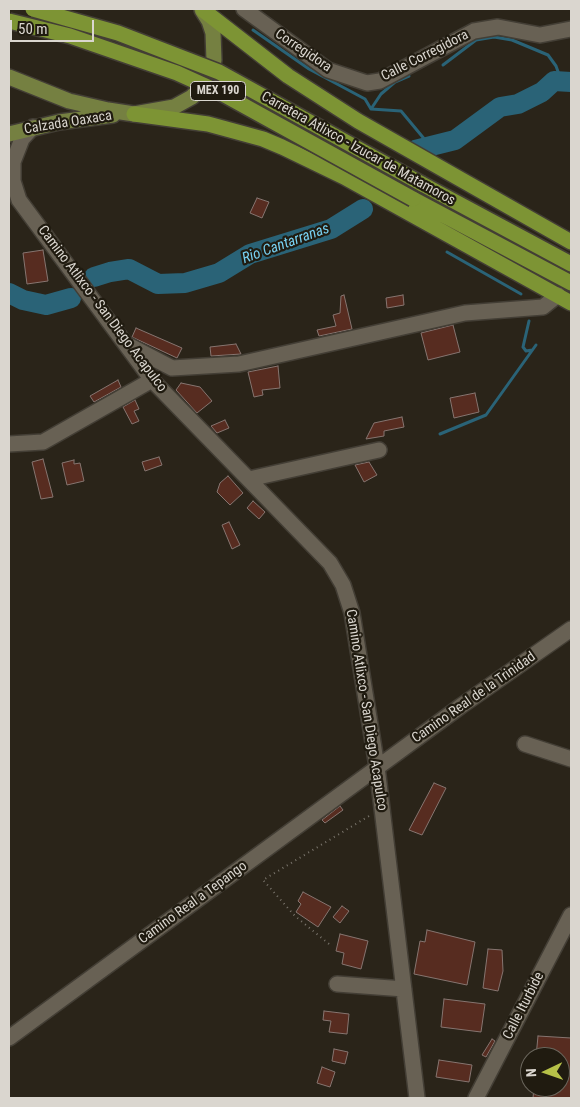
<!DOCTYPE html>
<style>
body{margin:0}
#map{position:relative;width:580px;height:1107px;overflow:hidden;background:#2a2419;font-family:"Roboto Condensed",sans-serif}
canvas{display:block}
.frame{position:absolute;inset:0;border:10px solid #dad6cf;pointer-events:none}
.north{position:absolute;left:520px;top:1047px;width:50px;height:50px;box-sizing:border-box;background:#201b10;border:1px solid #6a665c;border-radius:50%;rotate:267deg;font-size:14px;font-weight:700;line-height:20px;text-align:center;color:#dad6cf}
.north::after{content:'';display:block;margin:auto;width:18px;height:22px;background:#b7c148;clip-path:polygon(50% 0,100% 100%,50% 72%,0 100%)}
.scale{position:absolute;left:10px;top:20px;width:84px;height:22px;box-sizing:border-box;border:2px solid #dad6cf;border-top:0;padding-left:6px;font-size:15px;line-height:18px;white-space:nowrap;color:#dad6cf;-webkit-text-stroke:4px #201b10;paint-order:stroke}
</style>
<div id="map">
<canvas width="580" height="1107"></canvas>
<div class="frame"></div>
<div class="north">N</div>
<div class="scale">50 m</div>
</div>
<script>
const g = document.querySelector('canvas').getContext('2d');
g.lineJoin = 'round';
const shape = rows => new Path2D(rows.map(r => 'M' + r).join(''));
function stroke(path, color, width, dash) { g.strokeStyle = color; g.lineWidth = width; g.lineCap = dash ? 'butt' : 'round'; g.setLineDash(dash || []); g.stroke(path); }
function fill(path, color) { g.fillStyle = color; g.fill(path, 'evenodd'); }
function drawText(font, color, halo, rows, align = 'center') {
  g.font = font + ' "Roboto Condensed",sans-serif'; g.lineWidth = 4.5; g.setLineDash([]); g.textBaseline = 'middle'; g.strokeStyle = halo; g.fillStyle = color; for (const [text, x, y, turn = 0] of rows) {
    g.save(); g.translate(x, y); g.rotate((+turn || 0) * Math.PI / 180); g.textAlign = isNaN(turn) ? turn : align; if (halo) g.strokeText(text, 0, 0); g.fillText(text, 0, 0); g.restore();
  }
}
stroke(shape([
 [253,30,309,69,365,99,371,109,401,111,431,147],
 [443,65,476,40,494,37,512,40,548,55,556,66,561,80],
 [371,109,381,94,395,82,409,76],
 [447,252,521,294],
 [529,321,523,347,526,351,532,350],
 [440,434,486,415,536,345]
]), '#2a6377', 3);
stroke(shape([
 [415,150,455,140,500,107,518,104,542,92,554,81,571,82],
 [94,277,110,272,129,269,158,284,185,283,219,273,250,254,331,229,363,209],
 [9,293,23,300,46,305,71,298]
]), '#2a6377', 20);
const building = shape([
 [257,198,269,202,262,218,250,213,257,198],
 [43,250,48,281,27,284,23,253,43,250],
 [344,295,352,329,319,336,317,330,336,326,333,315,340,313,341,296,344,295],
 [403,295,404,305,387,308,386,298,403,295],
 [453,325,460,352,428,360,421,333,453,325],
 [136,328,182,348,177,358,132,337,136,328],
 [236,344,241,354,211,356,210,347,236,344],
 [278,366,280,388,262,390,263,395,254,397,248,372,278,366],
 [118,380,121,387,94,402,90,396,118,380],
 [181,383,200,387,212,401,197,413,176,390,181,383],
 [475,393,479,412,454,418,450,398,475,393],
 [135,400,139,409,134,411,139,421,132,424,123,407,135,400],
 [402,417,404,427,384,431,384,436,366,439,374,423,402,417],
 [225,420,229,428,217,433,211,426,225,420],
 [159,457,162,465,145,471,142,462,159,457],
 [43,459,53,497,41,499,32,462,43,459],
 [74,460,74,464,80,463,84,481,67,485,62,463,74,460],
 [369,462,377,475,364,482,355,465,369,462],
 [228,476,243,493,230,505,217,492,220,483,228,476],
 [253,501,265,512,259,519,247,508,253,501],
 [229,522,240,545,232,549,222,525,229,522],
 [434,783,446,788,422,835,409,830,434,783],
 [340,806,343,810,325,823,322,820,340,806],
 [303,892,331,907,318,927,296,912,301,904,298,901,303,892],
 [342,906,349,911,340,923,333,917,342,906],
 [427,930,475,942,467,985,414,974,420,941,425,942,427,930],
 [340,934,368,941,361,969,342,964,344,953,336,951,340,934],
 [488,949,502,950,503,971,498,991,483,988,488,949],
 [444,999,485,1004,481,1032,441,1027,444,999],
 [324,1011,349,1014,347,1034,329,1032,331,1021,323,1020,324,1011],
 [538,1036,571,1038,571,1098,533,1098,534,1087,560,1087,560,1057,536,1057,538,1036],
 [492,1039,495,1041,486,1057,482,1055,492,1039],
 [334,1049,348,1052,345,1064,332,1061,334,1049],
 [439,1060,472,1065,469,1082,436,1077,439,1060],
 [322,1067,335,1072,330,1087,317,1083,322,1067]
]);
fill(building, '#572c20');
stroke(building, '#867570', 1);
const minor = shape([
 [244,9,328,70,367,83,380,81,474,31,498,27,540,35,571,29],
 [33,127,22,139,13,162,13,181,19,200,152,380,330,563,343,585,352,613,377,767,417,1098],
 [128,345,172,368,239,364,465,313,543,307,558,295],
 [9,444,43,442,152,380],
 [249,479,379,450],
 [525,744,571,759],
 [337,984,404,989],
 [9,1038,461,706,571,629],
 [476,1098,571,915]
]);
const major = shape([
 [9,77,69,101,108,110,134,114,174,107,192,97,210,77,214,60,213,33,209,21,202,10],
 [9,134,59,122,113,115]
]);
const highway = shape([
 [203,10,288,76,358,121,571,242],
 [134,114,208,124,263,139,282,147,344,177,571,303],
 [422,184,571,264],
 [413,199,571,283]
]);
stroke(minor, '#433e35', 18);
stroke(major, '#433e35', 18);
stroke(highway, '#433e35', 18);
stroke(shape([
 [329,944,295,916,263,880,369,816]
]), '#7b766d', 2, [1, 4]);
stroke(minor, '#686154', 15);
stroke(major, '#758041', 15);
stroke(highway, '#7d9434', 15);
const highwayBridge = shape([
 [33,9,118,33,219,72,422,184],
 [9,21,70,36,177,73,221,93,413,199]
]);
stroke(highwayBridge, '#433e35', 18, []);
stroke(highwayBridge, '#7d9434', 15);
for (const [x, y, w] of [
 [218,91,55]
]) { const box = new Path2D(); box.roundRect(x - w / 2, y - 9.5, w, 19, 4); g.fillStyle = '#201b10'; g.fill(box); stroke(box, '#dad6cf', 1); }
drawText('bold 12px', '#dad6cf', null, [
 ["MEX 190",218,91]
]);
drawText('14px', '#dad6cf', '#201b10', [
 ["Corregidora",303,51,34],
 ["Calle Corregidora",425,56,-27],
 ["Calzada Oaxaca",68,123,-9],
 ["Carretera Atlixco - Izucar de Matamoros",358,149,29],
 ["Camino Atlixco - San Diego Acapulco",102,309,53],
 ["Camino Real de la Trinidad",474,698,-35],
 ["Camino Atlixco - San Diego Acapulco",366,710,81],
 ["Camino Real a Tepango",193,903,-36],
 ["Calle Iturbide",524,1006,-63]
]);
drawText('italic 15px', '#77d0f1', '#201b10', [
 ["Rio Cantarranas",286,244,-20]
]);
</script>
